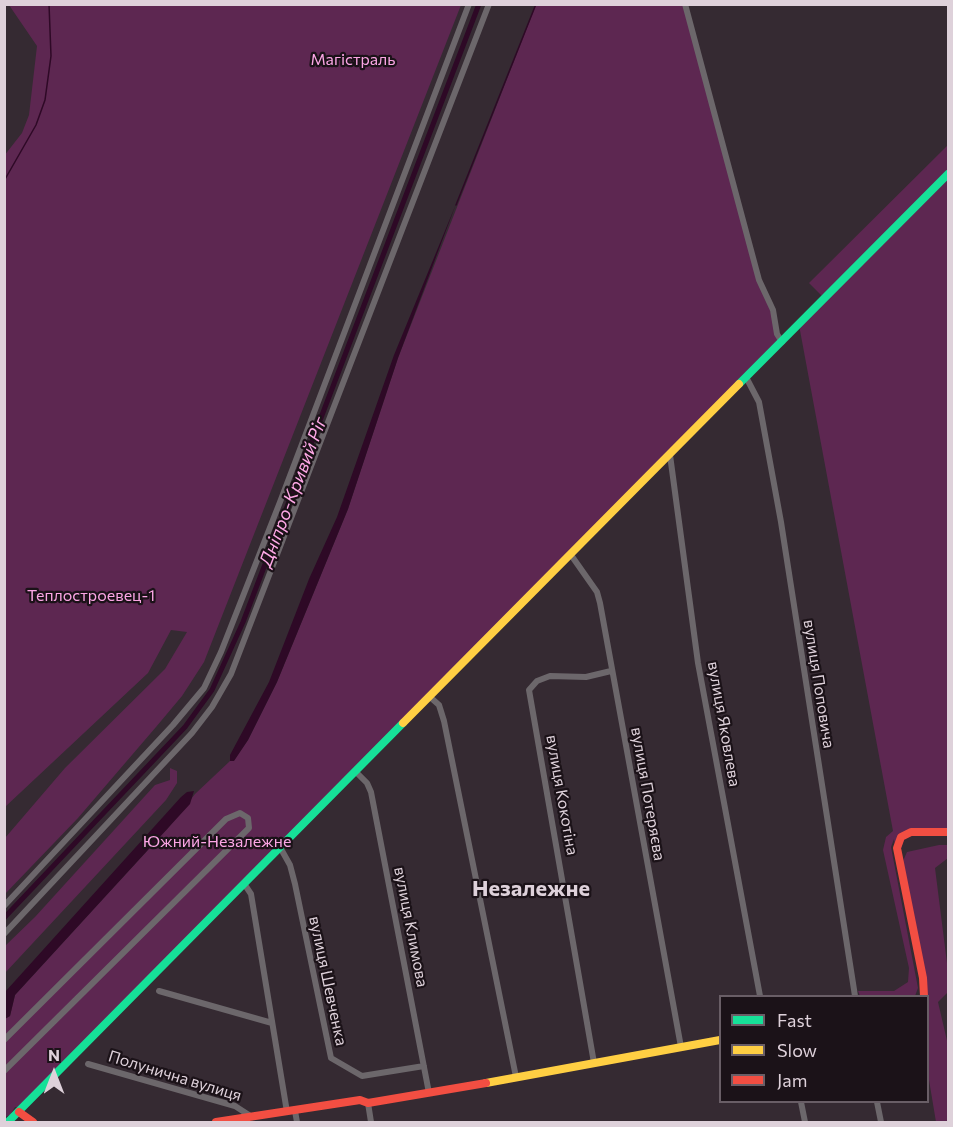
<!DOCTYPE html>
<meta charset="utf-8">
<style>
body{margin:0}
#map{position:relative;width:953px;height:1127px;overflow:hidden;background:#352a32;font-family:Commissioner,sans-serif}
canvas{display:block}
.frame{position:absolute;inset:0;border:6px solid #ded1da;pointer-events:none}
.legend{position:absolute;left:719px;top:995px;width:210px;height:108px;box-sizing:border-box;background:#1b1218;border:2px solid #695e66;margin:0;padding:8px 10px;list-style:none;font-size:18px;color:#ded1da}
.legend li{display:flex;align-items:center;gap:12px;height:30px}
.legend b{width:30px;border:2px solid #695e66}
.north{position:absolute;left:24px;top:1043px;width:60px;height:60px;-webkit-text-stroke:4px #1b1218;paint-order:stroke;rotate:0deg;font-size:16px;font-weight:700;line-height:24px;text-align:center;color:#ded1da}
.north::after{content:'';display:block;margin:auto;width:21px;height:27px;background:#ded1da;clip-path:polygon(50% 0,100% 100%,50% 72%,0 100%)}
</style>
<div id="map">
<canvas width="953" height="1127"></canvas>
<div class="frame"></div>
<ul class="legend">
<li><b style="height:8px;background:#16e098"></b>Fast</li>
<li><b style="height:8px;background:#ffcf43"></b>Slow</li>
<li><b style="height:8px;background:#f24e42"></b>Jam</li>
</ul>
<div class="north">N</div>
</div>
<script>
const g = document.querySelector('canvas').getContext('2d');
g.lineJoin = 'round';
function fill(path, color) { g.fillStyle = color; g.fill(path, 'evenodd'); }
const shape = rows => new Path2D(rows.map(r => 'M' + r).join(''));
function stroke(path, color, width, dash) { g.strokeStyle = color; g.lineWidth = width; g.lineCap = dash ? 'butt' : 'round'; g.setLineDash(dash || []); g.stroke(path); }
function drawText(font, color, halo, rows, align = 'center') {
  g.font = font + ' Commissioner,sans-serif'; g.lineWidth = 4.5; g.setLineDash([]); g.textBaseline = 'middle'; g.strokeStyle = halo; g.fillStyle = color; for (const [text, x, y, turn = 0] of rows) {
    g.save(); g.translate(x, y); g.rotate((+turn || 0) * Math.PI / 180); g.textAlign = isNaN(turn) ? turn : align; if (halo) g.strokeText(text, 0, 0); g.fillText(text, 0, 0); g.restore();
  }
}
fill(shape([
 [9,5,461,5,204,662,182,696,156,727,78,818,5,894,5,838,65,768,165,669,187,632,171,630,148,673,5,807,4,156,22,133,29,115,37,46],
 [536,5,685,5,759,280,782,342,19,1107,15,1107,10,1115,5,1117,4,1019,10,1016,15,995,169,827,195,794,230,761,234,760,248,740,277,682,348,509,398,358],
 [948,145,948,832,906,834,897,860,894,839,891,847,918,988,915,996,860,996,858,991,894,991,908,982,909,968,883,850,886,837,893,831,799,325,825,299,809,283],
 [170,768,177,771,177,783,166,800,5,973,5,946,35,917,155,785,170,780],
 [939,845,948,845,948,858,935,868,948,971,948,992,938,1002,948,1045,948,1122,936,1122,928,1074,928,998,903,861,907,852]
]), '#5d2751');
fill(shape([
 [456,204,398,358,348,509,277,682,248,740,234,761,230,761,230,755,269,682,309,579,337,517,394,355],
 [194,791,190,804,15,995,10,1016,5,1019,5,992,181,797,187,792]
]), '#2e0926');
stroke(shape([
 [4,181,36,125,45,100,51,56,49,4],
 [456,205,536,4]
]), '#2e0926', 1.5);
stroke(shape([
 [4,918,185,727,212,690,243,622,479,4]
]), '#2e0926', 5);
stroke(shape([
 [685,4,759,280,773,310,777,334,782,342],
 [747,379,759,402,781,522,855,996],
 [670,455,698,663,760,996],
 [571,555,597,592,600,603,681,1047],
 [430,697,439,705,444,721,516,1077],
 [356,772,367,783,371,792,429,1093],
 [281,849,290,865,295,884,331,1058,362,1076,424,1066],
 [245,885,251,894,287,1112],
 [4,906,173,725,204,688,221,652,280,502,469,4],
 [4,934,192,733,212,707,231,674,489,4],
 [159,991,272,1023],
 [4,1040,226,819,240,813,248,818,249,828,4,1071],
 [594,1063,529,690,537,681,550,676,586,677,611,671],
 [88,1064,235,1106,252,1117],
 [801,1102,805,1122],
 [877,1102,881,1122],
 [368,1103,371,1122],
 [295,1111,297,1122]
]), '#6c676b', 6);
stroke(shape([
 [739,384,948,174],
 [8,1122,403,723]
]), '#16e098', 8);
stroke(shape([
 [403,723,739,384],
 [486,1083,720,1040]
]), '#ffcf43', 8);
stroke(shape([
 [924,996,923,978,897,848,901,837,911,832,948,832],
 [19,1112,33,1122],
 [216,1122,360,1100,368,1103,486,1083]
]), '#f24e42', 8);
drawText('16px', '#fca6e5', '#1b1218', [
 ["Магістраль",353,60],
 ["Теплостроевец-1",91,596],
 ["Южний-Незалежне",217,842]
]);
drawText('16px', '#ded1da', '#1b1218', [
 ["вулиця Поповича",819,684,81],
 ["вулиця Яковлева",724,724,80],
 ["вулиця Потеряєва",648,794,80],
 ["вулиця Кокотіна",562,795,80],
 ["вулиця Климова",411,927,79],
 ["вулиця Шевченка",328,981,78],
 ["Полунична вулиця",175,1076,17]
]);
drawText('italic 18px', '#fea8e6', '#1b1218', [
 ["Дніпро-Кривий Ріг",293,492,-69]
]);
drawText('bold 22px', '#ded1da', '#1b1218', [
 ["Незалежне",531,889]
]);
</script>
